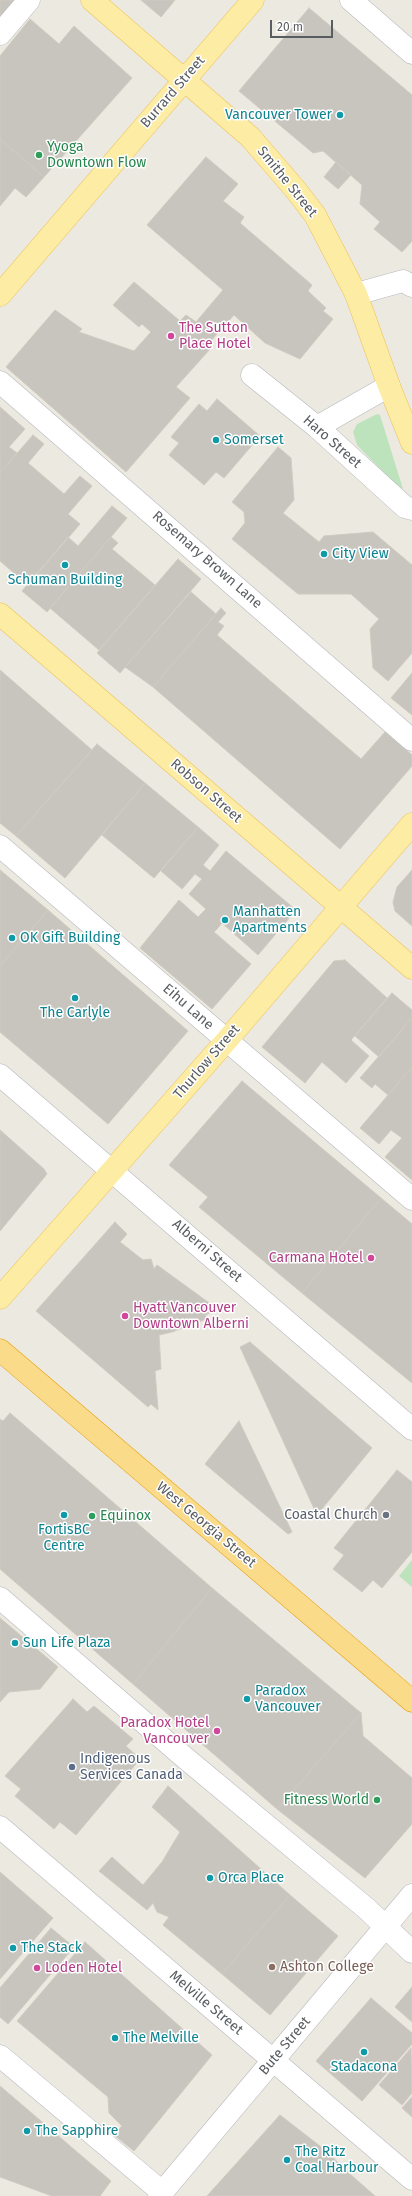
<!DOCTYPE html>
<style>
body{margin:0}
#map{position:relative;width:412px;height:2196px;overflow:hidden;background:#ece9e0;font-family:"Fira Sans",sans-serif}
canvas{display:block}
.scale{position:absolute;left:270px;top:20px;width:63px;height:18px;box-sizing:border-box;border:2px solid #595d61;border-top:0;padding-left:5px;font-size:12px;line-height:14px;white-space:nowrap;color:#595d61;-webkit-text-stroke:3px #fff;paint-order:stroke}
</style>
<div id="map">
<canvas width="412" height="2196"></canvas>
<div class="scale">20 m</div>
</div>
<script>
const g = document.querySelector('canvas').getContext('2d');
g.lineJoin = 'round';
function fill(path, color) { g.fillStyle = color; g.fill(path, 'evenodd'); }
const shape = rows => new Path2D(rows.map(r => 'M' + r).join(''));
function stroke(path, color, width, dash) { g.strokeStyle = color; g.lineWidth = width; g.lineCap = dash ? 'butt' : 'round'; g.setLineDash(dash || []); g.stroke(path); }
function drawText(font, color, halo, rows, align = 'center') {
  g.font = font + ' "Fira Sans",sans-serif'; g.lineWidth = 3; g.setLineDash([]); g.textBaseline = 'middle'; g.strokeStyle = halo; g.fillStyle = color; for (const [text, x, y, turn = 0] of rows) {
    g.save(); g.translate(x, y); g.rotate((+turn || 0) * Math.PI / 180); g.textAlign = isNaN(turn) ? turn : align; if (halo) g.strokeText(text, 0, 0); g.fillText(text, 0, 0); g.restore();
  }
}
fill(shape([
 [377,414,380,415,403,489,392,481,357,445,353,432,357,424],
 [412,1560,412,1587,399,1576]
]), '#bde3bc');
const building = shape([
 [0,0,15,0,0,18,0,0],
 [141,0,175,0,161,17,141,0],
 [309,8,412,95,412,241,402,252,374,229,380,222,360,204,362,185,323,151,313,153,239,91,309,8],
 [30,19,59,44,74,26,132,78,44,177,0,139,0,56,30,19],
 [0,139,44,177,26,197,15,188,0,206,0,139],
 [206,157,238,184,223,201,244,217,240,223,312,285,308,291,326,308,323,311,333,319,300,359,265,343,234,315,208,344,211,348,176,387,190,398,126,472,6,367,55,310,82,329,79,332,134,351,151,332,142,324,139,327,113,305,134,282,180,321,186,315,196,322,223,290,147,225,206,157],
 [336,162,351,175,338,189,324,177,336,162],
 [217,399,260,436,224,478,216,472,204,485,169,455,179,443,171,437,199,404,207,411,217,399],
 [0,407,25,429,9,447,17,453,0,473,0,407],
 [33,435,44,444,28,463,64,494,80,476,92,486,68,514,80,524,28,585,0,561,0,473,33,435],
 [278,447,291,458,294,500,283,513,319,542,324,536,373,532,412,565,412,653,388,681,373,668,370,629,379,619,351,594,298,594,232,539,245,523,244,512,232,502,278,447],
 [112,506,127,518,47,612,22,591,68,537,78,546,112,506],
 [111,537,118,543,112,549,155,585,99,650,50,608,111,537],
 [178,559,201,579,120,673,97,653,178,559],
 [191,592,216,614,153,687,125,667,191,592],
 [221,608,226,613,218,622,224,626,217,635,361,759,385,732,412,755,412,766,340,849,153,687,221,608],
 [0,670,92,750,16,836,0,823,0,670],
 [412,673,412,715,391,698,412,673],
 [97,744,145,783,65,878,16,836,97,744],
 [145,783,198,827,154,878,102,835,145,783],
 [198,827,219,845,203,865,210,871,226,851,296,910,258,955,222,923,217,929,214,932,251,964,212,1009,140,948,179,900,198,917,206,909,189,894,202,879,195,874,182,889,161,871,198,827],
 [0,870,48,910,0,966,0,870],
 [412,870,412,926,395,911,393,902,397,887,412,870],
 [48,910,188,1031,108,1124,0,1032,0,966,48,910],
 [345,960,387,998,351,1040,369,1056,346,1083,322,1062,305,1083,262,1047,334,961,345,960],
 [392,993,412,1010,412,1018,379,1057,355,1036,392,993],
 [412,1018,412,1067,388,1095,375,1084,372,1088,360,1078,412,1018],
 [412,1067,412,1180,385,1157,402,1138,391,1130,379,1144,360,1128,412,1067],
 [242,1081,381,1198,302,1293,199,1207,208,1197,169,1165,242,1081],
 [0,1130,44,1169,47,1174,0,1231,0,1130],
 [381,1198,412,1224,412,1383,302,1293,381,1198],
 [115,1222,127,1234,120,1242,143,1260,151,1259,154,1269,157,1265,212,1305,212,1312,205,1315,209,1318,172,1332,159,1335,161,1369,155,1371,158,1410,151,1404,148,1407,36,1311,115,1222],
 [250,1342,372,1448,317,1515,240,1347,250,1342],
 [10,1413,212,1588,133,1684,0,1569,0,1419,3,1421,10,1413],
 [239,1421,292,1532,288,1534,205,1464,239,1421],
 [397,1470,412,1482,412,1552,382,1588,373,1580,362,1592,333,1569,344,1555,334,1548,397,1470],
 [212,1588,361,1713,277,1809,133,1684,212,1588],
 [0,1618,58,1667,40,1689,9,1692,0,1702,0,1618],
 [73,1699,87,1712,94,1706,133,1739,126,1746,140,1759,76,1835,60,1822,54,1829,15,1796,21,1789,5,1776,73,1699],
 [361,1713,363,1736,412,1778,412,1824,365,1878,277,1809,361,1713],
 [168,1786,290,1895,222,1974,163,1925,169,1917,157,1912,153,1903,147,1910,99,1871,112,1857,143,1885,162,1862,180,1832,152,1807,168,1786],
 [0,1872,53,1918,0,1979,0,1872],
 [290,1895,338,1936,270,2015,222,1974,290,1895],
 [51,1928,74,1947,8,2024,0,2017,0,1988,51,1928],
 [85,1942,212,2055,134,2151,114,2135,122,2126,109,2113,108,2097,17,2021,85,1942],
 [412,1987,412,2022,395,2007,412,1987],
 [371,1998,412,2033,412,2044,362,2101,316,2061,371,1998],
 [411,2048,412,2093,402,2105,379,2085,411,2048],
 [0,2086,111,2181,100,2196,52,2196,0,2177,0,2086],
 [412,2097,412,2117,402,2108,412,2097],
 [280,2115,329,2153,342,2167,375,2196,207,2196,280,2115]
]);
fill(building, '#c8c5bf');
stroke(building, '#d0cabf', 1);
const minor = shape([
 [351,0,412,53],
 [0,34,29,0],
 [356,294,403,281,412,286],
 [252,375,317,427,405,507,412,509],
 [0,382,412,740],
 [317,427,389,386],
 [0,846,412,1199],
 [0,1075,412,1429],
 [0,1598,184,1757,367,1909,412,1952],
 [0,1827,412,2179],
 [0,2056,162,2192],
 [159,2196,412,1895]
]);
const major = shape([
 [92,0,250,137,295,189,315,215,356,294,389,386,412,443],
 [0,295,253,0],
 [0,614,412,968],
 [0,1298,227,1040,412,824]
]);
const highway = shape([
 [0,1350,412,1701]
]);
stroke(minor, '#b6b8bd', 23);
stroke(major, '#edc057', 23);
stroke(highway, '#e69c05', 23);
stroke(minor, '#fff', 22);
stroke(major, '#fdeda4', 22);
stroke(highway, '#fadb89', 22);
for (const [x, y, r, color] of [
 [340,115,4,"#0f9aa8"],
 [39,155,4,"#2e9e5b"],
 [171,336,4,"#d1479c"],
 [216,440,4,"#0f9aa8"],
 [324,554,4,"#0f9aa8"],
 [65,565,4,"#0f9aa8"],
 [225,920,4,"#0f9aa8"],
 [12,938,4,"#0f9aa8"],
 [75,998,4,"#0f9aa8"],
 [371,1258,4,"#d1479c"],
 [125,1316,4,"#d1479c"],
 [64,1515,4,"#0f9aa8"],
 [386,1515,4,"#6b7280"],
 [92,1516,4,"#2e9e5b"],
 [15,1643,4,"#0f9aa8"],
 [247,1699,4,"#0f9aa8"],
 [217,1731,4,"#d1479c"],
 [72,1767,4,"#5c6f8a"],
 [377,1800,4,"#2e9e5b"],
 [210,1878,4,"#0f9aa8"],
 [13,1948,4,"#0f9aa8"],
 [272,1967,4,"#8d6e63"],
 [37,1968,4,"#d1479c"],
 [115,2038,4,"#0f9aa8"],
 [364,2052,4,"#0f9aa8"],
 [27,2131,4,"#0f9aa8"],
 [287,2160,4,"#0f9aa8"]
]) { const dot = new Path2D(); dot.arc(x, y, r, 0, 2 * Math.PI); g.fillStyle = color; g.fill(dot); stroke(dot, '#fff', 1.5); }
drawText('14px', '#595d61', '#fff', [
 ["Burrard Street",173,92,-49],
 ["Smithe Street",287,182,51],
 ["Haro Street",332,442,41],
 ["Rosemary Brown Lane",207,560,41],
 ["Robson Street",206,791,41],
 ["Eihu Lane",188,1007,41],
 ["Thurlow Street",207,1062,-49],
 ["Alberni Street",207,1251,41],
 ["West Georgia Street",206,1525,40],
 ["Melville Street",206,2003,40],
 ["Bute Street",285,2046,-50]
]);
drawText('14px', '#0d838f', '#fff', [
 ["Vancouver Tower",332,115,"right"],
 ["Somerset",224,440],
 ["City View",332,554],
 ["Schuman Building",65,580,"center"],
 ["Manhatten",233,912],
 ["Apartments",233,928],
 ["OK Gift Building",20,938],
 ["The Carlyle",75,1013,"center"],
 ["FortisBC",64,1530,"center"],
 ["Centre",64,1546,"center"],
 ["Sun Life Plaza",23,1643],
 ["Paradox",255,1691],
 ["Vancouver",255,1707],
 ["Orca Place",218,1878],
 ["The Stack",21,1948],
 ["The Melville",123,2038],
 ["Stadacona",364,2067,"center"],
 ["The Sapphire",35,2131],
 ["The Ritz",295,2152],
 ["Coal Harbour",295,2168]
], 'left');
drawText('14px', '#27864d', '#fff', [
 ["Yyoga",47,147],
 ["Downtown Flow",47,163],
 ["Equinox",100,1516],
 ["Fitness World",369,1800,"right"]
], 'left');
drawText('14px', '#b23c85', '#fff', [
 ["The Sutton",179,328],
 ["Place Hotel",179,344],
 ["Carmana Hotel",363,1258,"right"],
 ["Hyatt Vancouver",133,1308],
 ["Downtown Alberni",133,1324],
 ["Paradox Hotel",209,1723,"right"],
 ["Vancouver",209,1739,"right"],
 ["Loden Hotel",45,1968]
], 'left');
drawText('14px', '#5b616d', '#fff', [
 ["Coastal Church",378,1515]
], 'right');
drawText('14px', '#4e5e75', '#fff', [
 ["Indigenous",80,1759],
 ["Services Canada",80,1775]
], 'left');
drawText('14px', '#785e54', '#fff', [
 ["Ashton College",280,1967]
], 'left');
</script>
